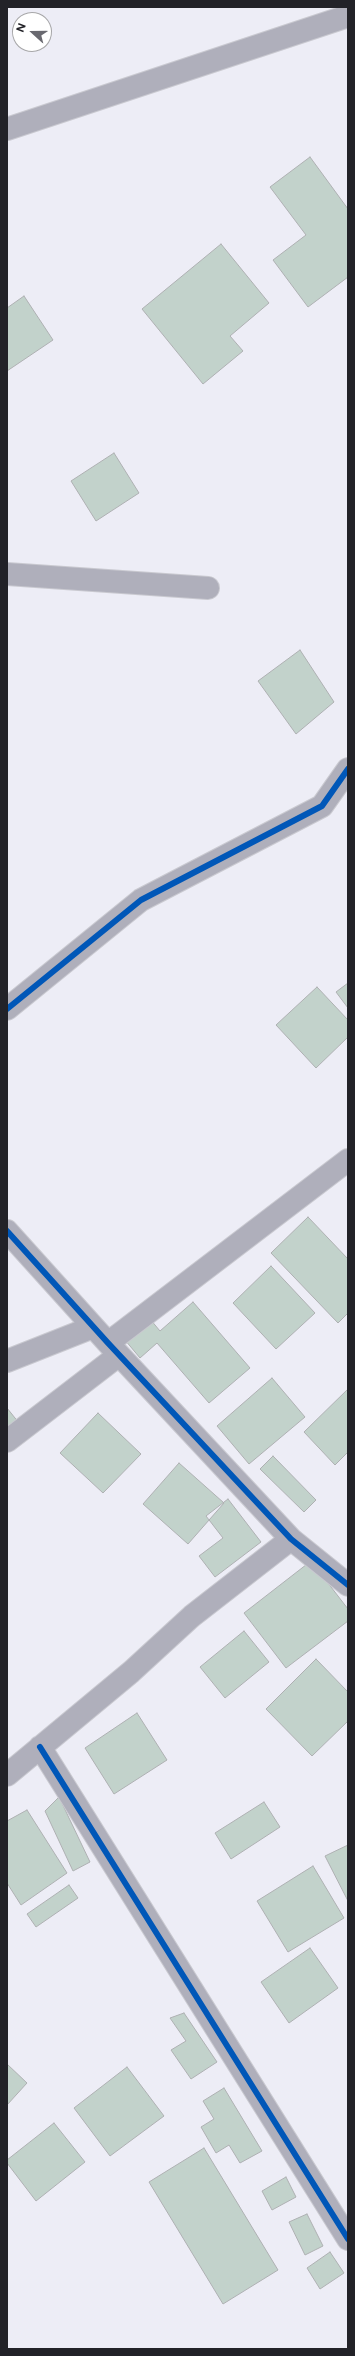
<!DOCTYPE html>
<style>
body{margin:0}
#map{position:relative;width:355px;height:2356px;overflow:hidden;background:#ededf6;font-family:Figtree,sans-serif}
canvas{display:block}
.frame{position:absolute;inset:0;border:8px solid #222228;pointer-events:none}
.north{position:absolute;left:12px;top:12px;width:40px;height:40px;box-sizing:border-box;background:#fff;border:1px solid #a7a7a9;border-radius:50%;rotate:291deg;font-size:11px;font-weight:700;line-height:16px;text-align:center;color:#222228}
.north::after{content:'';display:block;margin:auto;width:14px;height:18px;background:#696970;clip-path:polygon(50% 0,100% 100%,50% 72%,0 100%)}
</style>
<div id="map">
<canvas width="355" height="2356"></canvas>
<div class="frame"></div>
<div class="north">N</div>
</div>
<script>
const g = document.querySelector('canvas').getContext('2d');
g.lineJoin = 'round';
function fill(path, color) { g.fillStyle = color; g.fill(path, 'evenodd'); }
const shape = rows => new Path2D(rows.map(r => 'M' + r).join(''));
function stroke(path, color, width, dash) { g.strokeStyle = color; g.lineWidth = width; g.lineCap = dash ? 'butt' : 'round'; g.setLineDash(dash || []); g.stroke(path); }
const building = shape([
 [310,157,348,209,348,277,308,307,273,260,306,235,270,187,310,157],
 [221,244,269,303,230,336,243,351,203,384,142,309,221,244],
 [24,296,53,340,7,371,7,308,24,296],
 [114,453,139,493,96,521,71,481,114,453],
 [300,650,334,702,296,734,258,681,300,650],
 [348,983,348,1008,336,992,348,983],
 [317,987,348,1020,348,1037,316,1068,276,1025,317,987],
 [308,1217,348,1259,348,1313,338,1323,271,1253,308,1217],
 [271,1266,315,1313,276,1349,233,1303,271,1266],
 [193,1302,250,1368,209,1403,157,1343,140,1358,125,1340,150,1319,160,1331,193,1302],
 [272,1378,305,1417,249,1464,217,1426,272,1378],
 [348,1389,348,1452,335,1465,304,1432,348,1389],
 [7,1408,19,1423,7,1432,7,1408],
 [98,1413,141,1454,103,1493,60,1453,98,1413],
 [273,1456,316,1500,304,1512,260,1469,273,1456],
 [179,1463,224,1503,188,1544,143,1504,179,1463],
 [228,1499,261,1542,215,1577,199,1556,223,1538,206,1516,228,1499],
 [311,1561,348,1609,348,1621,286,1668,244,1613,311,1561],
 [244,1631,269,1662,225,1698,200,1667,244,1631],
 [316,1659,348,1692,348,1721,312,1756,266,1709,316,1659],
 [137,1713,167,1760,114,1794,85,1748,137,1713],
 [59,1797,90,1862,73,1871,45,1811,59,1797],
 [264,1802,280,1827,231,1859,215,1833,264,1802],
 [27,1810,67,1873,21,1905,7,1883,7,1821,27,1810],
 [348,1845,348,1901,325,1856,348,1845],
 [313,1866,344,1918,288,1952,257,1901,313,1866],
 [69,1885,78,1898,36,1927,27,1914,69,1885],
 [310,1948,338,1988,289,2023,261,1982,310,1948],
 [184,2013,217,2062,191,2079,171,2050,186,2041,170,2018,184,2013],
 [7,2064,27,2083,7,2105,7,2064],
 [127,2067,164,2116,110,2156,74,2108,127,2067],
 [224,2088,262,2151,240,2163,229,2145,216,2153,201,2127,214,2119,203,2101,224,2088],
 [54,2123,85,2162,36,2201,7,2163,7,2160,54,2123],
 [204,2148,278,2270,223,2304,149,2182,204,2148],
 [286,2177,296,2197,272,2210,262,2191,286,2177],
 [307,2214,323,2246,305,2255,289,2222,307,2214],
 [330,2252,344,2273,320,2289,307,2268,330,2252]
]);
fill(building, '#c2d2cb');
stroke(building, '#aeb0b2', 1);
const minor = shape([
 [7,129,348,16],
 [7,574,208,588],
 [7,1009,141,900,322,806,348,769],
 [7,1231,108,1343,291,1539,348,1585],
 [108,1343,348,1160],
 [7,1361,93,1327],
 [7,1441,119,1355],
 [40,1747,348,2239],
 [7,1775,131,1672,192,1616,291,1539]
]);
stroke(minor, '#c9c9d0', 24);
stroke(minor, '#afafbb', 22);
stroke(shape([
 [7,1009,141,900,322,806,348,769],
 [7,1231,108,1343,291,1539,348,1585],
 [40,1747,348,2239]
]), '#0057b8', 6);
</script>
